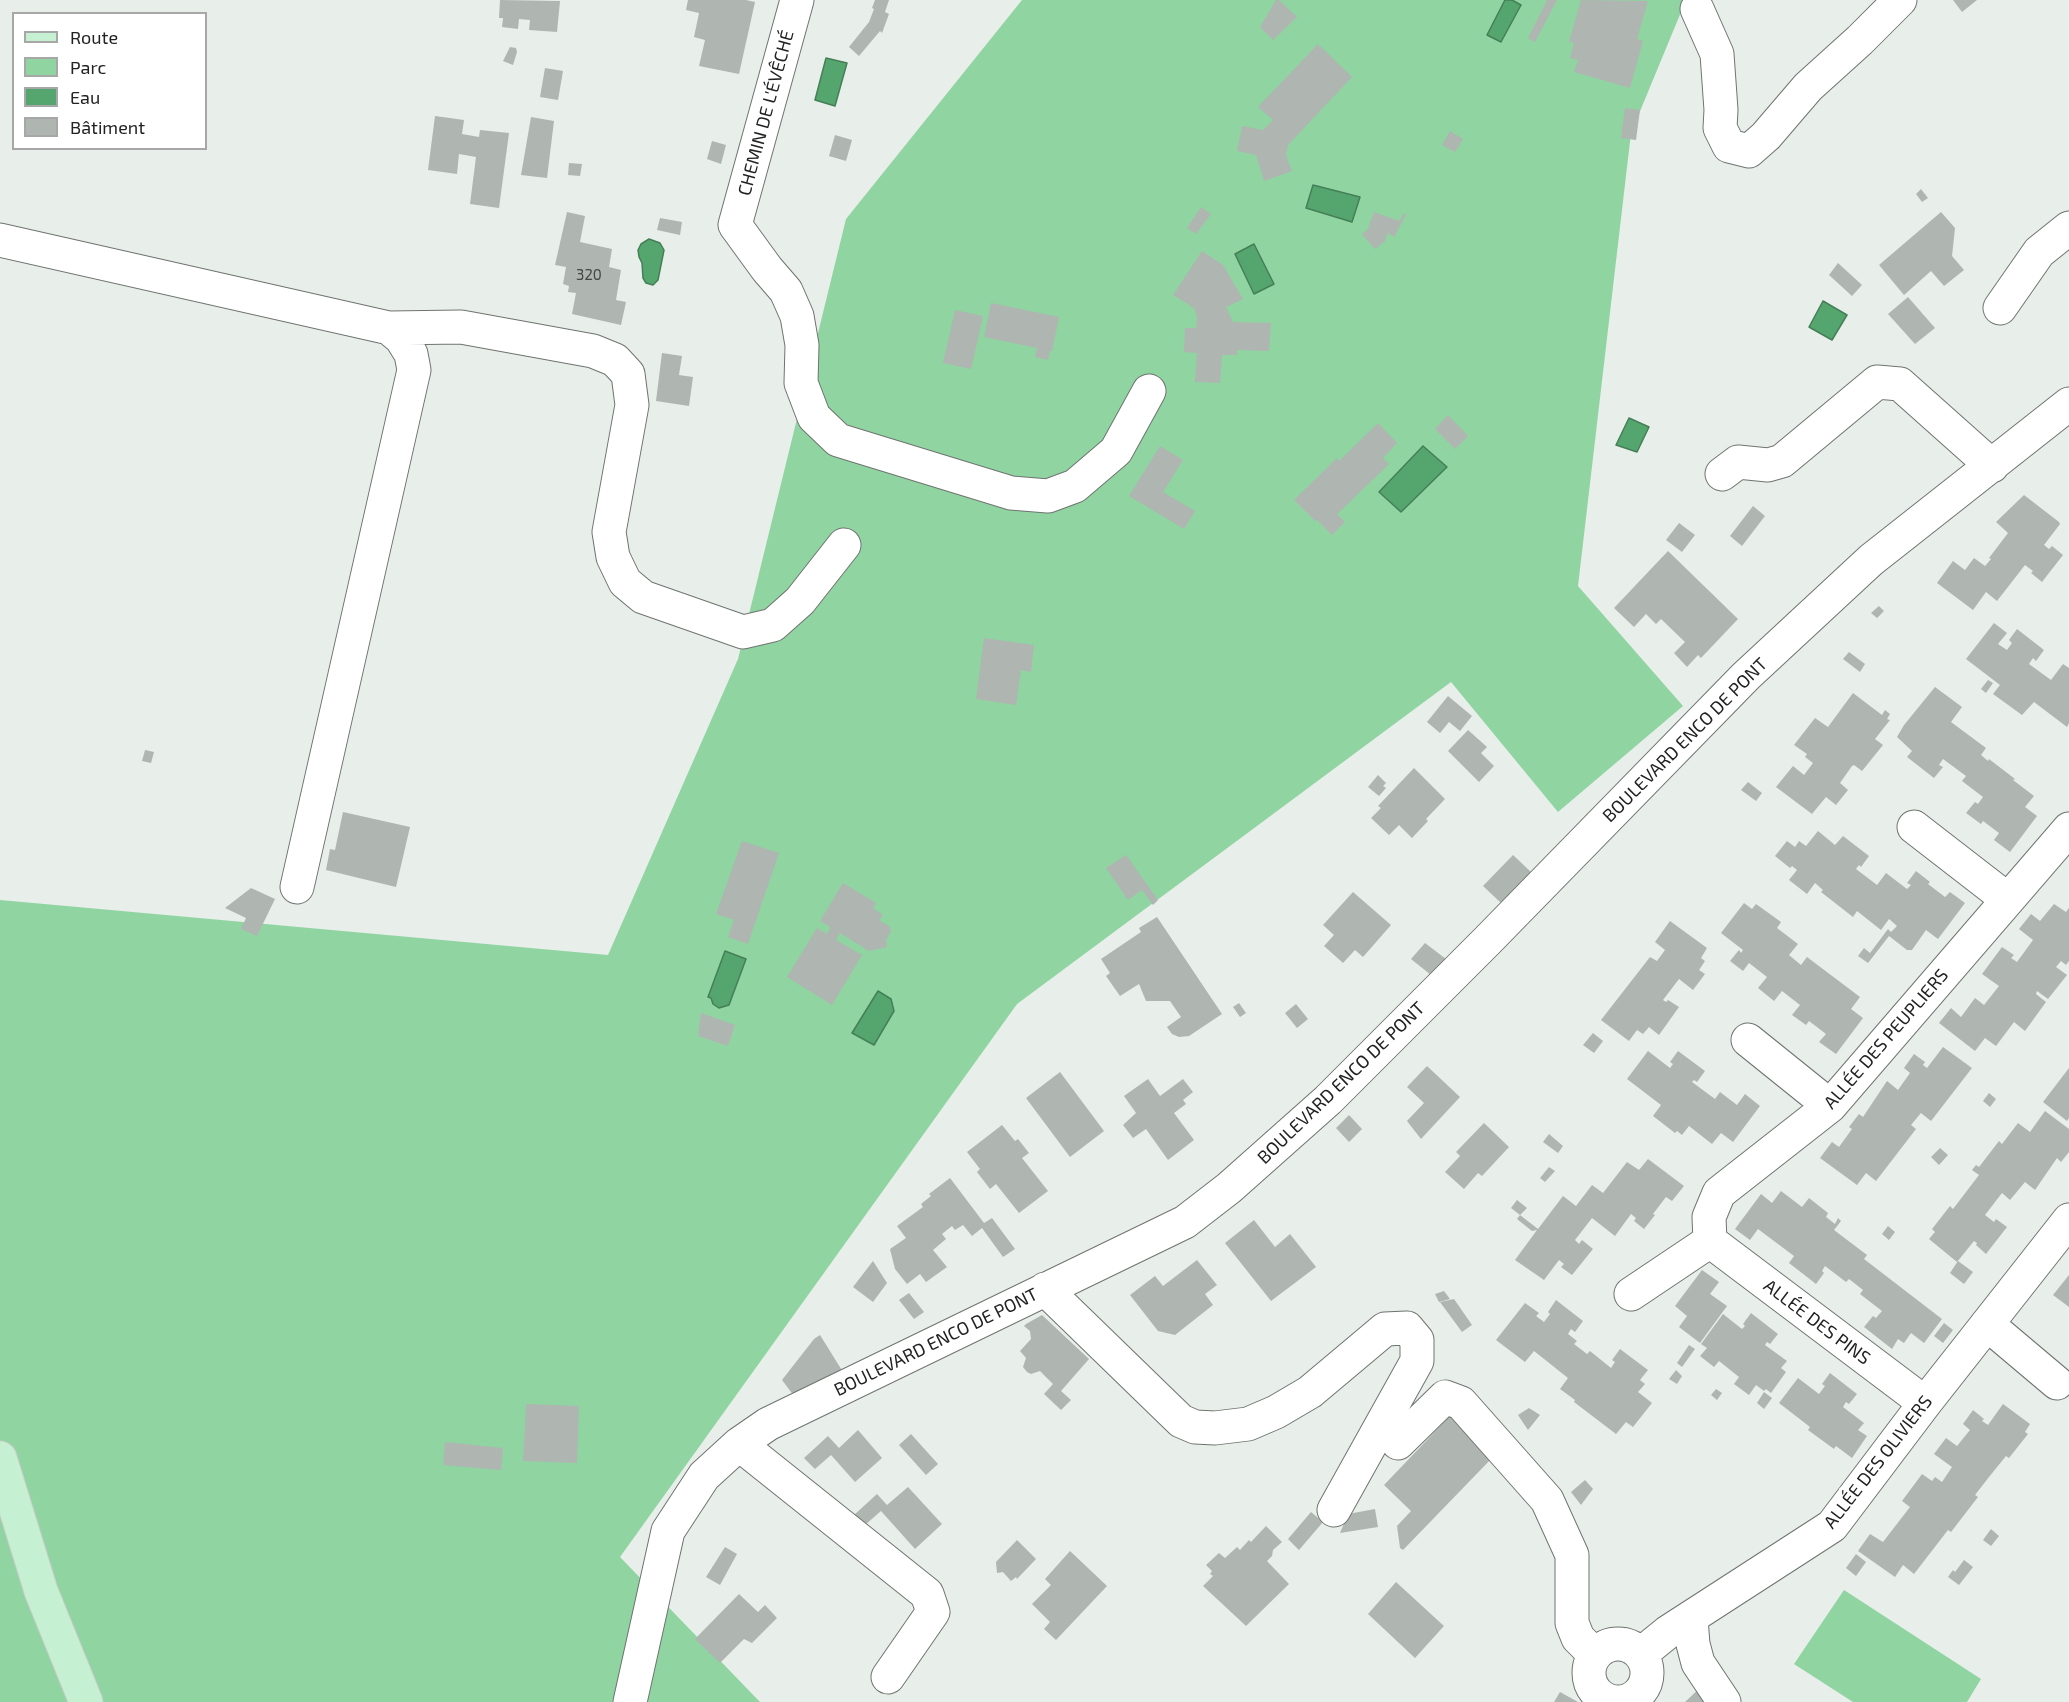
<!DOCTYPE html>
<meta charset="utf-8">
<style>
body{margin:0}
#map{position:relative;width:2069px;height:1702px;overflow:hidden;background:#e8eee9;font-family:"Exo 2",sans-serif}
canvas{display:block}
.legend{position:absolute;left:12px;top:12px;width:195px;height:138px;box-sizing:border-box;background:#fff;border:2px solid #a6a7a6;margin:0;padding:8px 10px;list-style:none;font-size:18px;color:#212321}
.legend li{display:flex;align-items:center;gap:12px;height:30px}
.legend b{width:30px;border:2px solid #a6a7a6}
</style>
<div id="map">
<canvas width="2069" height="1702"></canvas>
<ul class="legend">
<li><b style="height:8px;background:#c5f0d1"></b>Route</li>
<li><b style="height:16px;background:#90d4a2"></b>Parc</li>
<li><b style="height:16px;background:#55a66e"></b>Eau</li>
<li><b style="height:16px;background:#afb5b0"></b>Bâtiment</li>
</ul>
</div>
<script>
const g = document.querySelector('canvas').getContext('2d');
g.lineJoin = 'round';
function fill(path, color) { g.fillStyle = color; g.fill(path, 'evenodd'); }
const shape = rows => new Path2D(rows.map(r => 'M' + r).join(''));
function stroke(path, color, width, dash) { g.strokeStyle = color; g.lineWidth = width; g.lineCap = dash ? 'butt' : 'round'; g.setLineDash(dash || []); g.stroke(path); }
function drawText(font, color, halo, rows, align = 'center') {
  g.font = font + ' "Exo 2",sans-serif'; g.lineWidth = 6; g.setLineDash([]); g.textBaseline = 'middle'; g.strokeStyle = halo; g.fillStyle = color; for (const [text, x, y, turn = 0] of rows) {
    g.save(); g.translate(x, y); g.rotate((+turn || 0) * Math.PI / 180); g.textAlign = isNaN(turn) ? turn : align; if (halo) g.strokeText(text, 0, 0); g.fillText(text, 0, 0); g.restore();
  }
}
fill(shape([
 [1022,0,1686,0,1631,133,1578,586,1683,706,1558,812,1451,682,1017,1004,620,1557,760,1702,0,1702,0,900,608,955,738,659,846,219],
 [1844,1590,1981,1679,1967,1702,1853,1702,1794,1664]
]), '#90d4a2');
const water = shape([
 [1505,0,1512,0,1521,5,1501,42,1487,35,1505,0],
 [826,58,847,63,835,106,815,100,826,58],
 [1313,185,1360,197,1352,222,1306,208,1313,185],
 [649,239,660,243,664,250,658,280,653,285,646,283,643,278,642,263,639,257,638,250,641,244,649,239],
 [1254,244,1274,284,1254,294,1235,254,1254,244],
 [1823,301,1847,315,1832,340,1809,327,1823,301],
 [1629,418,1649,427,1637,452,1616,445,1629,418],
 [1423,446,1447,467,1401,512,1379,492,1423,446],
 [725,951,746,959,729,1005,719,1008,713,1004,711,998,708,997,725,951],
 [878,991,891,999,894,1011,874,1045,852,1033,878,991]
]);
fill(water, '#55a66e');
stroke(water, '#457f57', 1.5);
fill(shape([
 [500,0,560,1,557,32,529,30,530,20,519,19,518,29,502,27,503,18,499,18],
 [688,0,746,0,755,2,739,74,699,66,705,40,694,37,699,13,686,10],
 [875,0,889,0,885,12,889,14,882,33,880,31,859,56,849,47,869,22,874,9,872,8],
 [1276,0,1279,0,1297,17,1273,40,1260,27],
 [1547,0,1557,0,1535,42,1528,38],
 [1581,0,1648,1,1637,39,1643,41,1630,88,1574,72,1578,60,1570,58,1574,43,1569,42],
 [1953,0,1977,0,1962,12],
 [1318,44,1352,77,1288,145,1286,155,1292,171,1264,181,1256,155,1237,151,1242,126,1263,130,1273,120,1258,107],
 [510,47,516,48,517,52,513,65,503,61],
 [545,68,563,71,558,100,540,97],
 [1625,108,1640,110,1636,140,1621,138],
 [435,116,464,120,462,134,479,137,480,130,509,133,499,208,470,204,476,157,459,154,457,174,428,170],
 [531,117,554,121,547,178,521,175],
 [1450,131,1463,139,1455,152,1442,145],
 [835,135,852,140,846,161,829,156],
 [712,141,726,145,721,164,707,159],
 [569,163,582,164,580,176,568,175],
 [1921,189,1928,198,1922,202,1916,194],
 [1201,207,1211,214,1196,234,1187,228],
 [567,212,585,216,580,242,612,249,609,267,621,270,616,300,626,302,621,325,572,314,576,293,568,292,569,286,563,284,566,267,555,265],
 [1374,212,1399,221,1404,213,1406,215,1394,237,1388,233,1385,241,1375,249,1362,234,1368,229],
 [1941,212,1955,228,1952,256,1964,270,1944,286,1931,271,1904,295,1879,265],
 [660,218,682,222,680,235,657,230],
 [1202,251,1223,265,1243,299,1226,307,1233,322,1271,323,1269,351,1237,350,1237,355,1222,355,1220,383,1195,382,1197,353,1184,352,1185,328,1196,328,1197,316,1194,308,1173,295],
 [1838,263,1862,285,1852,296,1829,275],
 [1908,297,1935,328,1915,344,1888,314],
 [991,303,1059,317,1052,351,1050,351,1048,360,1035,357,1037,348,984,337],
 [955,310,983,316,971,369,943,363],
 [662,353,682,356,679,375,693,377,689,406,656,401],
 [1448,415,1468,436,1455,449,1435,429],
 [1378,423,1397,443,1383,458,1389,464,1337,514,1345,522,1332,535,1317,520,1315,521,1294,500,1337,458,1339,461],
 [1160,446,1183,460,1163,492,1195,511,1184,529,1129,496],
 [2024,495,2059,522,2060,524,2044,545,2049,549,2052,546,2063,555,2042,582,2031,573,2033,571,2025,565,1997,601,1986,592,1973,610,1937,583,1953,561,1965,570,1974,558,1985,566,1991,559,1989,558,2008,533,1996,522],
 [1753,506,1765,516,1742,546,1730,536],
 [1679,523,1695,535,1682,552,1666,540],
 [1668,551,1738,619,1701,658,1698,655,1687,667,1674,653,1685,642,1661,619,1656,624,1646,614,1634,627,1614,608],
 [1879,606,1884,611,1877,618,1871,613],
 [1994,623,2007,633,1998,644,2007,650,2012,643,2009,640,2017,629,2044,650,2036,661,2033,658,2029,664,2051,680,2063,664,2069,668,2069,723,2067,727,2034,702,2022,715,1993,694,2000,685,1966,659],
 [984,638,1034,645,1031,672,1021,670,1016,705,976,699],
 [1849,652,1865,664,1860,672,1843,659],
 [1988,680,1993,683,1986,693,1981,689],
 [1935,687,1962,707,1951,722,1986,748,1981,755,1988,761,1989,759,2015,779,2013,780,2034,796,2025,807,2037,816,2010,852,1994,840,1999,833,1983,821,1981,824,1966,813,1975,802,1978,804,1983,797,1962,781,1966,776,1943,759,1939,765,1943,767,1934,778,1907,757,1912,751,1897,737,1904,725],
 [1853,693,1882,715,1885,710,1890,714,1887,719,1890,720,1875,739,1883,745,1862,771,1854,765,1852,766,1840,783,1848,790,1836,805,1826,797,1812,814,1776,787,1793,766,1804,775,1813,763,1805,757,1807,754,1794,745,1815,718,1828,727],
 [1448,696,1472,716,1460,731,1449,722,1440,733,1427,722],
 [1468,730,1487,747,1481,753,1494,766,1479,782,1448,751],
 [145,750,154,752,151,763,142,761],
 [1414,768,1445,799,1426,819,1428,821,1412,838,1399,825,1389,835,1371,818,1381,808,1378,806],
 [1378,775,1386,783,1383,786,1386,788,1379,796,1368,787],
 [1748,782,1762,793,1756,801,1741,790],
 [343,812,410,827,396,887,326,870,330,849,335,850],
 [1818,831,1835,845,1843,836,1869,856,1861,867,1859,865,1856,869,1877,885,1886,873,1907,889,1911,885,1907,883,1916,871,1930,882,1928,884,1945,897,1950,892,1965,903,1938,939,1926,930,1912,950,1907,950,1889,936,1868,963,1858,956,1864,948,1870,953,1888,929,1891,932,1897,926,1889,919,1881,930,1857,911,1853,917,1821,892,1823,890,1815,883,1807,894,1789,880,1797,870,1792,866,1790,868,1775,856,1787,841,1795,847,1799,841,1806,846],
 [742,841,779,853,748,944,728,937,734,920,716,914],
 [1126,855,1158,900,1153,905,1142,890,1128,900,1106,868],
 [1513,855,1531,872,1501,903,1483,886],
 [843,883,876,903,873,908,883,915,879,920,890,927,891,931,886,940,887,947,869,951,840,933,836,940,862,955,832,1005,787,977,817,928,827,934,830,927,820,921],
 [251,888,275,899,257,936,241,929,246,918,225,908],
 [1353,892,1391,925,1363,957,1355,950,1343,963,1324,946,1334,935,1323,925],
 [1744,903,1752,909,1756,904,1781,922,1777,928,1798,944,1789,955,1801,965,1807,957,1860,997,1851,1009,1863,1018,1836,1054,1819,1042,1826,1034,1809,1021,1806,1025,1792,1015,1800,1005,1782,991,1774,1001,1758,988,1767,977,1749,963,1743,971,1730,961,1739,950,1741,953,1743,950,1721,933],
 [2054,904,2066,912,2069,908,2069,961,2066,965,2061,961,2056,967,2067,975,2048,999,2037,991,2036,994,2046,1002,2025,1031,2014,1022,1996,1046,1985,1038,1975,1051,1939,1023,1951,1008,1961,1017,1975,998,1984,1005,1999,986,1982,974,2002,947,2014,955,2011,958,2017,962,2033,940,2019,929,2031,914,2040,921],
 [1157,917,1222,1014,1189,1036,1179,1037,1172,1034,1167,1027,1181,1017,1170,1001,1146,1001,1139,984,1120,996,1106,976,1110,973,1101,959,1141,932,1139,928],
 [1670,921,1707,948,1701,958,1705,961,1699,970,1705,974,1693,990,1679,979,1663,1000,1666,1002,1668,1000,1679,1007,1659,1035,1649,1027,1643,1034,1637,1030,1629,1041,1601,1020,1650,957,1657,961,1665,950,1655,942],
 [1425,943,1446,959,1431,975,1411,959],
 [1239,1003,1246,1013,1240,1017,1233,1007],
 [1296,1004,1308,1019,1297,1028,1285,1013],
 [701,1013,735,1025,728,1046,698,1036],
 [1593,1033,1603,1041,1594,1053,1583,1045],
 [1943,1047,1972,1068,1931,1121,1921,1113,1911,1125,1916,1129,1876,1181,1866,1173,1857,1185,1820,1158,1832,1142,1839,1147,1852,1129,1849,1127,1859,1114,1863,1117,1887,1081,1898,1090,1910,1073,1904,1068,1914,1054,1925,1062,1923,1065,1927,1068],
 [1648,1051,1670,1068,1673,1064,1670,1062,1678,1051,1705,1071,1697,1082,1694,1080,1692,1082,1715,1099,1720,1092,1737,1105,1745,1094,1760,1106,1733,1142,1721,1133,1712,1144,1689,1126,1682,1135,1677,1131,1675,1133,1653,1116,1661,1105,1627,1079],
 [1427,1066,1460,1097,1421,1139,1407,1121,1424,1103,1407,1087],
 [2069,1068,2069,1118,2067,1121,2043,1102],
 [1060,1072,1104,1131,1070,1157,1026,1098],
 [1148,1079,1160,1096,1183,1079,1193,1092,1183,1100,1186,1104,1174,1113,1194,1140,1168,1160,1146,1129,1133,1138,1123,1125,1136,1113,1124,1096],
 [1989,1093,1996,1099,1990,1107,1983,1101],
 [2045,1111,2069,1129,2069,1152,2061,1162,2057,1158,2035,1190,2025,1182,2010,1200,2002,1193,1985,1215,1994,1222,1996,1219,2007,1227,1986,1254,1976,1245,1977,1243,1974,1241,1957,1262,1929,1239,1935,1232,1932,1229,1950,1206,1953,1209,1979,1175,1972,1170,1976,1165,1979,1167,1999,1141,2002,1144,2018,1123,2030,1132],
 [1349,1115,1362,1129,1349,1142,1336,1128],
 [1484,1123,1509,1147,1482,1176,1478,1173,1464,1189,1445,1172,1460,1156,1456,1152],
 [1002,1125,1015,1141,1018,1139,1029,1153,1022,1158,1048,1191,1019,1213,996,1184,990,1189,977,1172,980,1169,967,1152],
 [1549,1134,1563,1146,1558,1153,1543,1142],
 [1940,1148,1948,1155,1939,1165,1931,1157],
 [1648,1159,1684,1186,1672,1201,1666,1197,1653,1214,1655,1215,1644,1229,1634,1221,1636,1218,1631,1214,1615,1236,1592,1218,1575,1240,1579,1244,1582,1240,1593,1249,1572,1275,1561,1267,1564,1264,1559,1260,1544,1280,1515,1260,1537,1230,1532,1231,1517,1219,1520,1215,1538,1229,1563,1196,1576,1206,1592,1185,1603,1193,1627,1162,1639,1170],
 [1549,1167,1555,1171,1545,1182,1540,1178],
 [950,1178,984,1223,992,1218,1015,1249,1003,1257,982,1228,972,1236,963,1225,955,1230,952,1226,942,1234,946,1239,933,1250,947,1267,926,1282,920,1274,907,1284,895,1269,890,1249,906,1238,897,1226,923,1207,921,1204,931,1196,929,1194],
 [1781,1191,1802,1207,1809,1198,1828,1213,1826,1217,1835,1224,1838,1218,1841,1221,1834,1230,1867,1255,1864,1259,1942,1319,1924,1343,1911,1333,1904,1343,1898,1339,1892,1349,1864,1327,1873,1316,1876,1318,1882,1311,1860,1294,1863,1290,1849,1279,1846,1282,1825,1266,1822,1271,1824,1273,1816,1284,1789,1263,1794,1256,1758,1229,1750,1240,1735,1229,1761,1194,1772,1203],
 [1517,1200,1527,1208,1520,1215,1511,1208],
 [1254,1220,1275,1247,1290,1234,1316,1267,1271,1301,1225,1243],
 [1888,1226,1895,1232,1889,1240,1882,1234],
 [1197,1260,1217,1285,1205,1294,1213,1305,1175,1335,1158,1331,1130,1295,1155,1276,1163,1286],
 [873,1261,887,1283,873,1302,853,1287],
 [1958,1261,1973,1272,1964,1284,1950,1273],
 [1702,1270,1719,1282,1710,1294,1727,1306,1700,1343,1679,1327,1687,1316,1675,1306],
 [2069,1275,2069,1307,2053,1295],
 [1444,1291,1450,1299,1439,1302,1435,1294],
 [909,1293,924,1312,914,1319,899,1300],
 [1454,1299,1472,1325,1462,1332,1440,1302],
 [1556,1300,1583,1321,1575,1332,1571,1329,1568,1334,1577,1341,1574,1344,1587,1354,1590,1351,1611,1368,1615,1362,1612,1360,1620,1349,1648,1370,1640,1380,1645,1384,1638,1392,1652,1403,1633,1427,1626,1422,1616,1434,1574,1402,1575,1400,1560,1389,1568,1378,1534,1351,1525,1362,1496,1340,1525,1303,1539,1313,1536,1316,1544,1322,1550,1314,1548,1312],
 [1751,1313,1778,1334,1770,1344,1767,1342,1765,1345,1787,1361,1781,1368,1786,1372,1771,1393,1766,1389,1764,1391,1756,1385,1749,1395,1734,1384,1739,1377,1719,1361,1714,1367,1700,1356,1707,1348,1701,1344,1723,1314,1742,1329,1745,1326,1743,1324],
 [1042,1315,1089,1359,1061,1391,1071,1400,1061,1410,1044,1394,1053,1384,1040,1371,1031,1374,1027,1372,1023,1367,1026,1358,1020,1351,1031,1339,1030,1331,1024,1326,1026,1324],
 [1944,1323,1953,1330,1943,1343,1934,1336],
 [820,1335,843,1372,794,1396,782,1380,814,1339],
 [1689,1345,1695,1349,1682,1367,1677,1363],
 [1676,1370,1682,1376,1677,1384,1669,1379],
 [1830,1373,1857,1394,1849,1404,1846,1402,1843,1407,1864,1423,1858,1430,1867,1436,1852,1458,1836,1446,1834,1449,1808,1430,1810,1427,1779,1403,1798,1378,1819,1394,1825,1386,1822,1384],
 [1716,1389,1722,1393,1717,1400,1711,1395],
 [1764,1392,1772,1398,1764,1409,1757,1403],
 [526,1404,579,1406,577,1463,523,1461],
 [2003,1404,2030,1424,2025,1432,2028,1434,2009,1458,2006,1456,1989,1477,1975,1495,1978,1497,1951,1532,1948,1530,1914,1574,1903,1565,1895,1577,1858,1551,1870,1534,1883,1542,1910,1507,1902,1501,1922,1474,1932,1481,1935,1477,1942,1482,1952,1467,1934,1454,1946,1438,1957,1446,1970,1430,1963,1424,1973,1410,1984,1419,1982,1421,1988,1425],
 [1529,1408,1540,1415,1528,1430,1518,1415],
 [1450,1416,1493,1457,1403,1550,1400,1548,1397,1526,1411,1511,1384,1485],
 [858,1430,882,1458,855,1482,831,1455,815,1469,804,1458,828,1436,839,1448],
 [911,1434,938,1464,926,1475,899,1445],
 [445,1442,503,1448,501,1470,443,1465],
 [1585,1480,1593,1489,1581,1505,1571,1492],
 [908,1487,942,1524,915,1549,881,1511,865,1525,854,1515,877,1494,887,1505],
 [1375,1509,1378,1527,1340,1533,1348,1514],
 [1311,1512,1323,1522,1299,1550,1288,1539],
 [1266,1526,1282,1542,1273,1550,1272,1556,1267,1561,1289,1584,1246,1626,1203,1586,1213,1576,1210,1574,1212,1571,1206,1565,1219,1553,1225,1558,1237,1547,1240,1550,1249,1540,1251,1542],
 [1991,1529,1999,1536,1991,1546,1983,1540],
 [1017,1540,1036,1559,1017,1579,1016,1577,1011,1581,1003,1572,997,1573,996,1562],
 [725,1547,737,1554,720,1585,706,1577],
 [1070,1551,1107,1586,1056,1640,1044,1629,1050,1622,1032,1604,1051,1585,1045,1579],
 [1856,1554,1866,1562,1856,1576,1846,1568],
 [1964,1560,1973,1567,1959,1585,1948,1577,1953,1570,1955,1572],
 [1396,1582,1444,1626,1415,1658,1368,1614],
 [739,1594,758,1612,765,1605,777,1618,752,1643,744,1639,720,1663,695,1639],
 [1703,1685,1715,1702,1685,1702],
 [1560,1692,1578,1702,1554,1702]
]), '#afb5b0');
const minor = shape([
 [797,0,735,225,767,269,786,291,797,316,802,345,801,383,814,417,838,440,1011,493,1048,496,1075,486,1116,451,1149,391],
 [1697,9,1717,54,1721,110,1720,128,1729,146,1749,151,1766,136,1808,87,1860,40,1900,0],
 [0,240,389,328,461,327,593,351,615,360,628,374,632,405,609,532,613,557,625,582,643,597,743,632,773,625,800,601,844,545],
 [2000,308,2039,252,2069,228],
 [1722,474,1738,462,1768,465,1782,461,1877,382,1900,384,1992,466],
 [1914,827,2007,899],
 [297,887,414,370,411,354,401,338,389,328],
 [1748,1040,1830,1106],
 [1710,1241,1709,1217,1719,1193,1830,1106,2069,829],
 [1710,1241,1925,1403],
 [1045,1289,1181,1421,1195,1427,1215,1428,1248,1424,1276,1412,1310,1392,1385,1329,1407,1328,1417,1340,1417,1361,1334,1510],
 [1631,1294,1710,1241],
 [1987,1324,2057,1383],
 [1398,1443,1445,1397,1461,1403,1547,1500,1572,1555,1572,1623,1578,1638,1594,1654],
 [739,1444,927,1594,933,1612,888,1677],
 [1691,1619,1693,1644,1698,1663,1724,1702],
 '1589 1673a29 29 0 1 1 58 0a29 29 0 1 1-58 0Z',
 [1641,1654,1668,1632,1832,1526,1925,1403,2069,1220],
 [630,1702,668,1531,704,1476,739,1444,768,1424,1185,1222,1229,1188,1328,1100,1487,941,1746,676,1871,560,2069,404]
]);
const major = shape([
 [0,1458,41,1591,86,1702]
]);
stroke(minor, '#6f7470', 35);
stroke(major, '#cacaca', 35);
stroke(minor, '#fff', 33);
stroke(major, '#c5f0d1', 33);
drawText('15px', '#444845', null, [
 ["320",589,275]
]);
drawText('18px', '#212321', '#fff', [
 ["CHEMIN DE L'ÉVÊCHÉ",766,113,-75],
 ["BOULEVARD ENCO DE PONT",1685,740,-45],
 ["ALLÉE DES PEUPLIERS",1886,1039,-49],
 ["BOULEVARD ENCO DE PONT",1341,1083,-44],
 ["ALLÉE DES PINS",1817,1322,37],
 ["BOULEVARD ENCO DE PONT",936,1342,-26],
 ["ALLÉE DES OLIVIERS",1878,1462,-52]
]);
</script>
